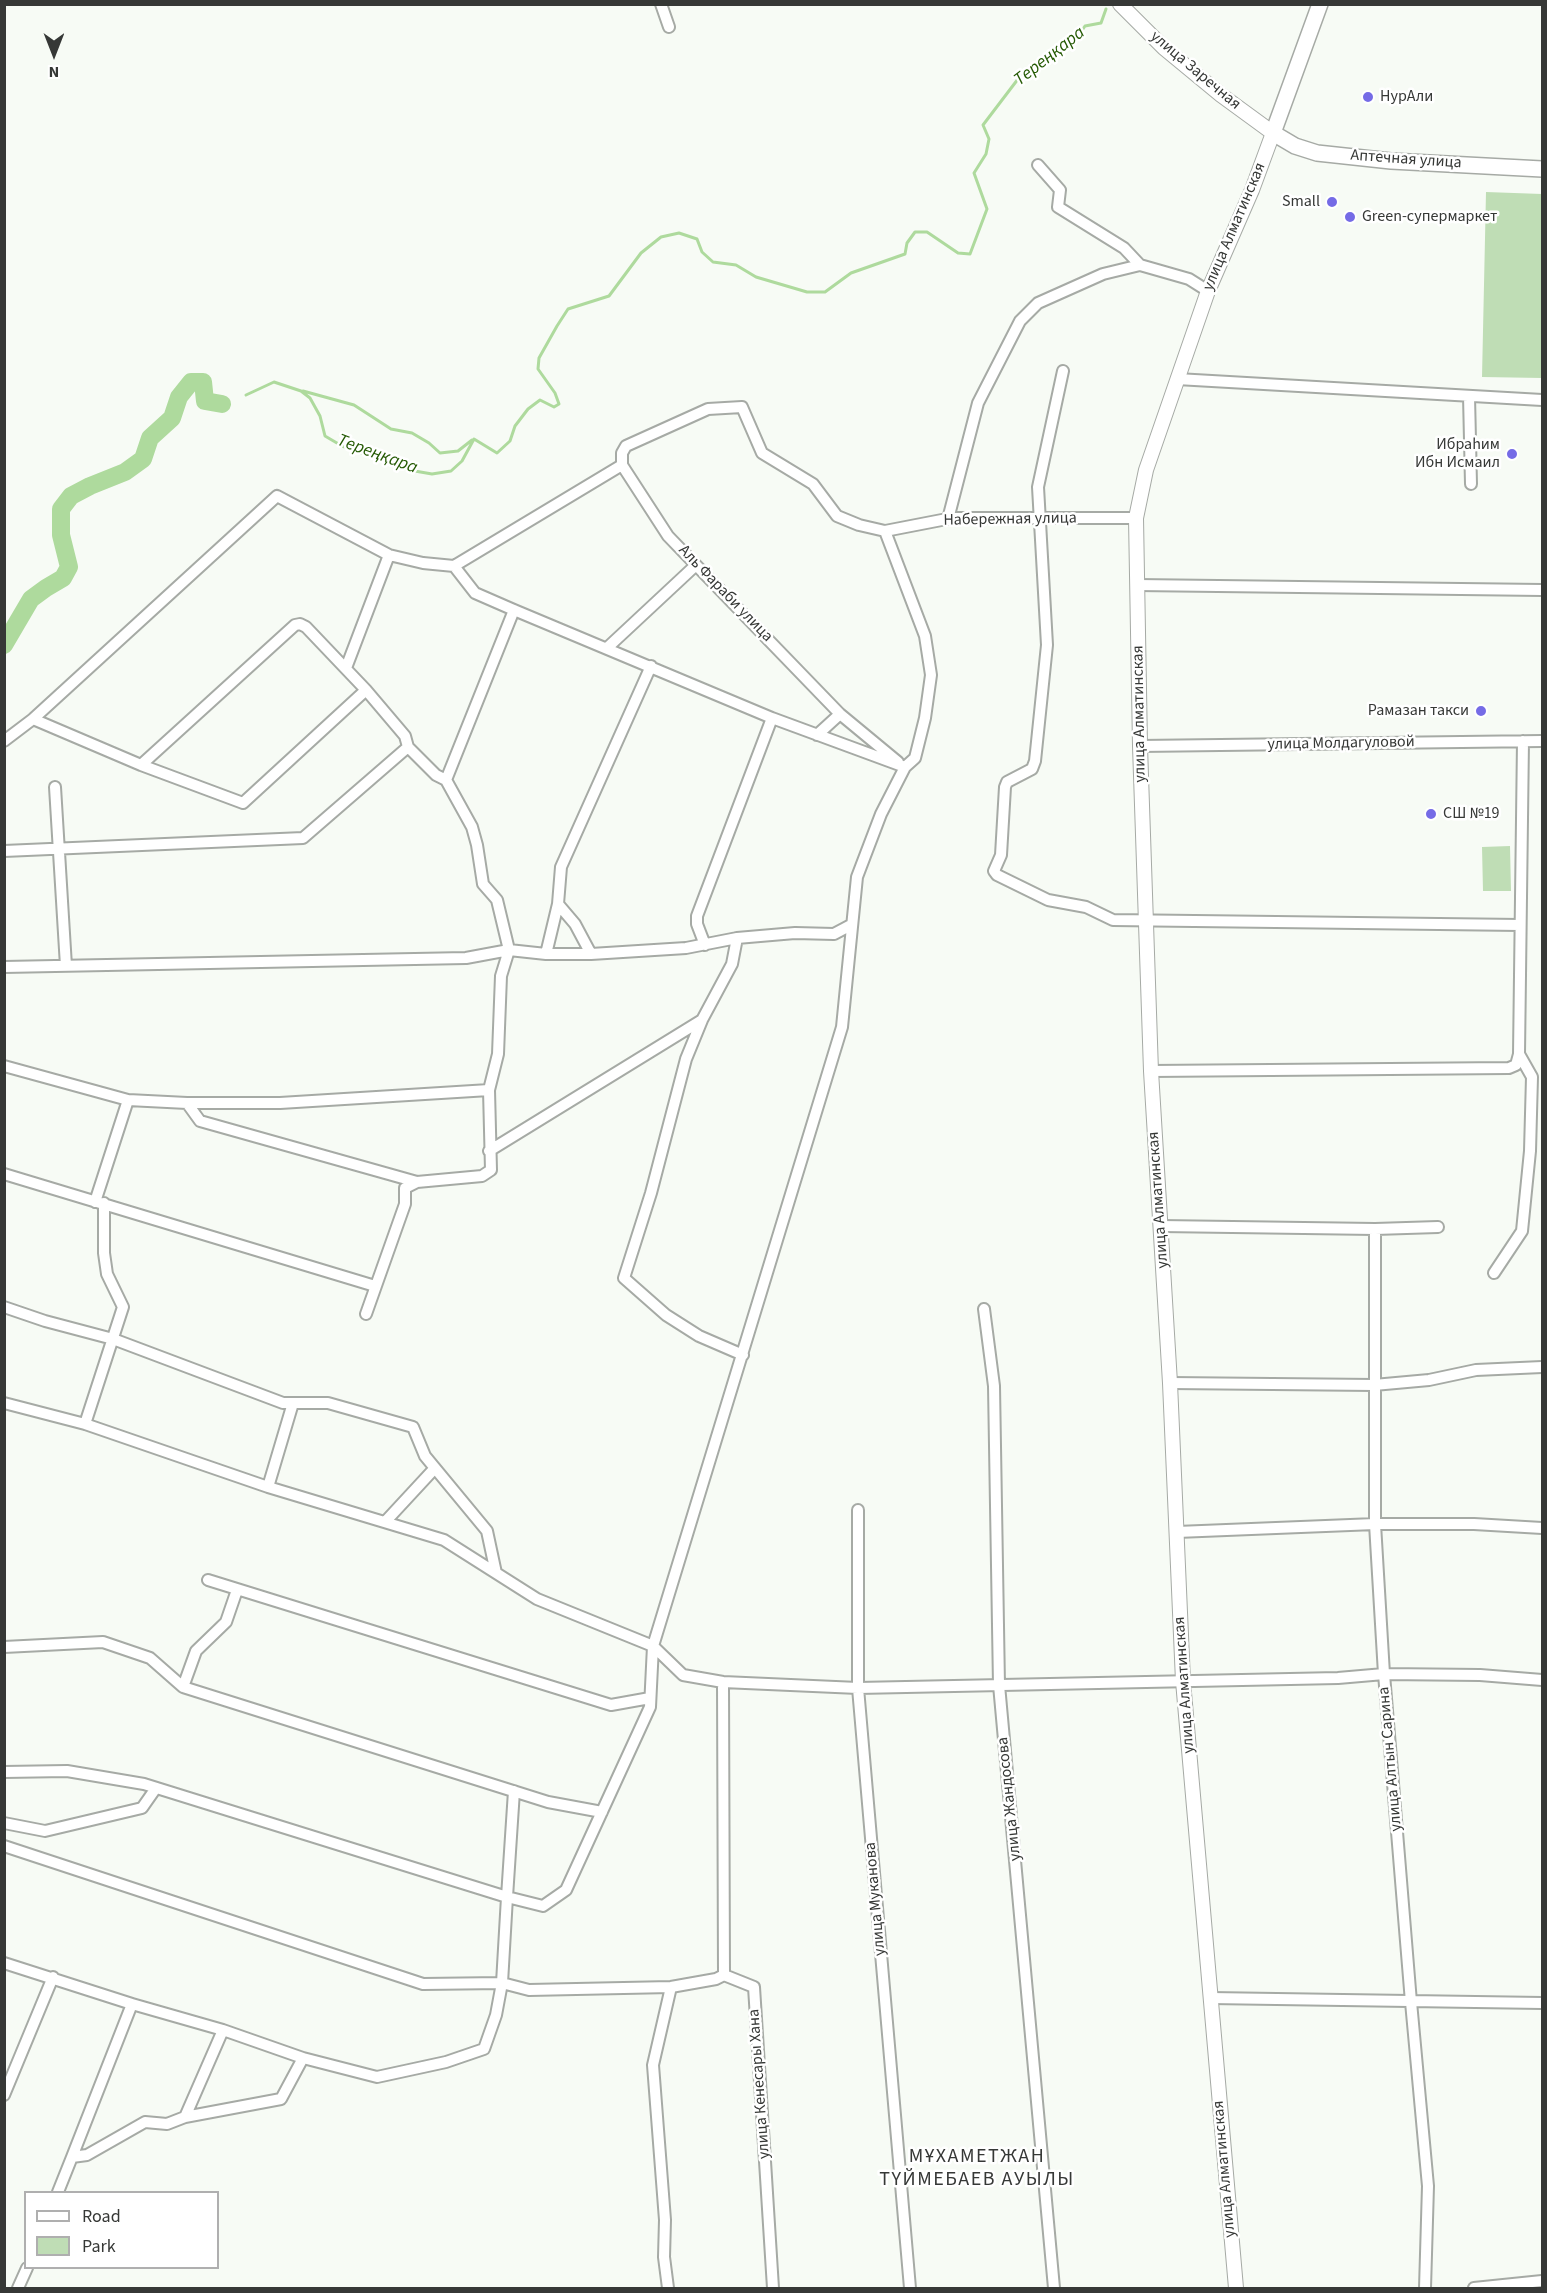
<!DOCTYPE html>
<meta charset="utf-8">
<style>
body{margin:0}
#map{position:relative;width:1547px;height:2293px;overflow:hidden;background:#f7fbf5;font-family:"Source Sans 3",sans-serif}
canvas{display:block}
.frame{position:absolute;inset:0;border:6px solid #363836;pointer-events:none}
.legend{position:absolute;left:24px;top:2191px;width:195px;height:78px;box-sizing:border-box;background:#fff;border:2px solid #afafaf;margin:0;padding:8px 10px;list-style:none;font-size:18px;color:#363836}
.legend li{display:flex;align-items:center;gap:12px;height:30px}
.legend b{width:30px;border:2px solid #afafaf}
.north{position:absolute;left:24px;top:24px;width:60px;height:60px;-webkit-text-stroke:4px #fff;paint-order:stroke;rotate:180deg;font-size:16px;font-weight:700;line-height:24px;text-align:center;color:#363836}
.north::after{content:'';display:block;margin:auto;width:21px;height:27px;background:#363836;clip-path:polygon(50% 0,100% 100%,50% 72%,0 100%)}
</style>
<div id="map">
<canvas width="1547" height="2293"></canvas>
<div class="frame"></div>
<ul class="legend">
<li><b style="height:8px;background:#fff"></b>Road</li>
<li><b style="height:16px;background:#bfddb5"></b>Park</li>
</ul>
<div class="north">N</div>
</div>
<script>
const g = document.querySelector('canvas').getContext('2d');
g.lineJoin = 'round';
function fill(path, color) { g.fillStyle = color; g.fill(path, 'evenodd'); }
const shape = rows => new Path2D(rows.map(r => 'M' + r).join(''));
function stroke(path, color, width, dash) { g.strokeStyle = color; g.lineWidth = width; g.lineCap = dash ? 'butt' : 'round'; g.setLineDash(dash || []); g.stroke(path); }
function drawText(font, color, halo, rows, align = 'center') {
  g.font = font + ' "Source Sans 3",sans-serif'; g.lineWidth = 5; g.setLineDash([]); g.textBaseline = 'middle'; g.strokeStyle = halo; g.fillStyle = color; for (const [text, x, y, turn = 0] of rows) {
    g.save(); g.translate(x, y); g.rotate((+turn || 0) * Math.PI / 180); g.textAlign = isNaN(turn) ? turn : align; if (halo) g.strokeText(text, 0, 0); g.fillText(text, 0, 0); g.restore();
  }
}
fill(shape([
 [1486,192,1542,194,1542,378,1482,377],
 [1510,846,1511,891,1483,891,1482,847]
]), '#bfddb5');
stroke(shape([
 [303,391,354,405,391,429,412,433,429,443,440,453,458,451,472,440],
 [246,395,274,382,301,391,310,398,320,416,325,436,342,446,409,470,432,474,451,471,462,461,474,439,497,453,510,441,515,426,528,409,540,400,554,407,559,404,555,393,538,369,539,358,557,326,568,309,609,296,641,253,661,237,679,233,697,239,702,252,713,262,736,265,756,277,807,292,825,292,851,273,905,254,907,243,915,232,927,232,958,253,970,254,987,209,974,173,986,154,989,139,983,125,1018,79,1037,62,1077,38,1085,26,1101,23,1106,9]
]), '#aeda9d', 3);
stroke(shape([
 [4,645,31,599,46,588,63,578,69,567,61,535,61,509,71,496,90,486,125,472,143,459,150,438,172,418,179,397,191,382,203,382,205,401,222,404]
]), '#aeda9d', 18);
const minor = shape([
 [661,4,669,27],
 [1038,165,1060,190,1058,207,1124,248,1140,265],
 [1063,371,1038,487,1047,645,1035,761,1032,769,1007,782,1005,787,1001,855,994,871,997,875,1048,900,1086,907,1113,920,1520,925],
 [1177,379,1542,400],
 [1469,396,1471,484],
 [622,465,622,453,626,446,708,409,742,407,762,453,813,484,837,516,859,525,885,531,952,518,1136,518],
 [622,465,668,536,696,565,840,714,898,762],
 [948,519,978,403,1020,321,1038,303,1103,274,1140,265,1189,279,1208,291],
 [454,566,622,465],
 [1137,585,1542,590],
 [607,648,696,565],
 [346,668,389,555],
 [33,719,141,765,243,803,366,690],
 [817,735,840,714],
 [4,741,33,719,277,496,389,555,423,563,454,566,475,593,514,610,772,718,905,767],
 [1140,746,1542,741],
 [141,765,295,625,300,624,306,627,366,690,405,736,408,747,436,775,446,780,472,827,477,845,483,884,497,900,509,950,501,976,498,1054,489,1090,491,1170,482,1176,417,1182,405,1188,405,1204,366,1314],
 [446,780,514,610],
 [55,787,66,966],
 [4,851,303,838,408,747],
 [705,945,697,924,697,916,772,718],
 [546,954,558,904],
 [591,954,575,924,558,904,561,867,651,666],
 [4,967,466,958,509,950,546,954,591,954,686,948,737,938],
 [4,1066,128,1100,187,1103,280,1103,489,1090],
 [1151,1071,1509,1068,1516,1065,1519,1054,1523,741],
 [187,1103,200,1121,417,1182],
 [489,1151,702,1020],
 [4,1174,375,1286],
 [95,1202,128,1100],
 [1161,1226,1375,1229,1438,1227],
 [1375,1229,1375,1524,1384,1674,1411,2002,1428,2186,1425,2288],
 [1494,1273,1522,1231,1530,1151,1532,1077,1519,1054],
 [4,1307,45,1321,113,1339,283,1403,328,1403,413,1427,425,1456,487,1531,496,1573],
 [984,1309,994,1386,999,1685,1054,2288],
 [743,1355,699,1336,666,1315,624,1278,651,1193,686,1059,702,1020,732,964,737,938,795,933,834,934,851,925],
 [1170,1383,1374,1385,1429,1380,1476,1370,1542,1367],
 [4,1403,85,1424,268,1487,444,1540,537,1599,653,1646,683,1675,723,1682,858,1688,1338,1678,1384,1674,1480,1675,1542,1680],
 [85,1424,123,1307,107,1274,104,1253,104,1203],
 [268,1487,293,1403],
 [858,1510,858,1688,910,2288],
 [385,1522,435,1468],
 [1177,1532,1375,1524,1474,1524,1542,1528],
 [208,1580,611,1705,650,1698],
 [237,1590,226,1622,196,1651,183,1687,548,1802,602,1812],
 [4,1647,103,1642,150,1658,183,1687],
 [723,1682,724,1975],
 [4,1772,67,1771,144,1784,507,1897,514,1791],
 [4,1823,45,1831,142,1808,156,1788],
 [4,1846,423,1984,502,1983,496,2015,484,2049,446,2062,377,2077,303,2058,281,2099,185,2117,167,2124,145,2122,87,2155,72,2157,58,2192],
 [4,1963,132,2004],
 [724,1975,716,1979,671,1987,529,1990,502,1983,507,1897,543,1906,566,1890,650,1707,653,1646,842,1027,857,877,881,814,905,767,915,758,925,718,931,675,925,636,885,531],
 [724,1975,754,1987,773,2288],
 [1210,1998,1542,2003],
 [4,2095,53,1977],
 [185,2117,223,2030,303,2058],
 [72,2157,132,2004,223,2030],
 [18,2288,27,2268],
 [668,2288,664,2257,665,2220,653,2065,671,1987],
 [1474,2288,1542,2281]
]);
const tertiary = shape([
 [1120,4,1164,48,1221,95,1273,133,1252,190,1208,291,1146,470,1136,518,1140,746,1151,1071,1170,1383,1183,1681,1236,2288]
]);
const secondary = shape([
 [1320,4,1273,133,1295,146,1317,153,1391,161,1542,169]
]);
stroke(minor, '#a6aaa5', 14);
stroke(tertiary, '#a6aaa5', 16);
stroke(secondary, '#a6aaa5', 18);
stroke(minor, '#fff', 10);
stroke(tertiary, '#fff', 14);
stroke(secondary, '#fff', 15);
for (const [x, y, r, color] of [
 [1368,97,6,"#756be6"],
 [1332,202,6,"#756be6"],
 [1350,217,6,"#756be6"],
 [1512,454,6,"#756be6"],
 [1481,711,6,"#756be6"],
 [1431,814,6,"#756be6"]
]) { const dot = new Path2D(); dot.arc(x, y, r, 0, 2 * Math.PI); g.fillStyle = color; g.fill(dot); stroke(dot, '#fff', 2); }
drawText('16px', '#363836', '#fff', [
 ["улица Заречная",1195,71,40],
 ["Аптечная улица",1406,160,4],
 ["улица Алматинская",1235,227,-67],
 ["Набережная улица",1010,520,-1],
 ["Аль Фараби улица",725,594,46],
 ["улица Алматинская",1140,714,-91],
 ["улица Молдагуловой",1341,744,-1],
 ["улица Алматинская",1159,1200,-94],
 ["улица Алматинская",1185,1685,-94],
 ["улица Алтын Сарина",1391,1759,-95],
 ["улица Жандосова",1010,1799,-96],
 ["улица Муканова",876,1899,-95],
 ["улица Кенесары Хана",760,2084,-94],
 ["улица Алматинская",1225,2169,-95]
]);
drawText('16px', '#363836', '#fff', [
 ["НурАли",1380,97],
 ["Small",1320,202,"right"],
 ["Green-супермаркет",1362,217],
 ["Ибраһим",1500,445,"right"],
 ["Ибн Исмаил",1500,463,"right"],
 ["Рамазан такси",1469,711,"right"],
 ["СШ №19",1443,814]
], 'left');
drawText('italic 18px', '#255a04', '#fff', [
 ["Тереңқара",1050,57,-38],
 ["Тереңқара",377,455,20]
]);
g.letterSpacing = '1.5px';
drawText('20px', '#363836', '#fff', [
 ["МҰХАМЕТЖАН",977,2158],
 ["ТҮЙМЕБАЕВ АУЫЛЫ",977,2181]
]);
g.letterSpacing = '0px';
</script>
